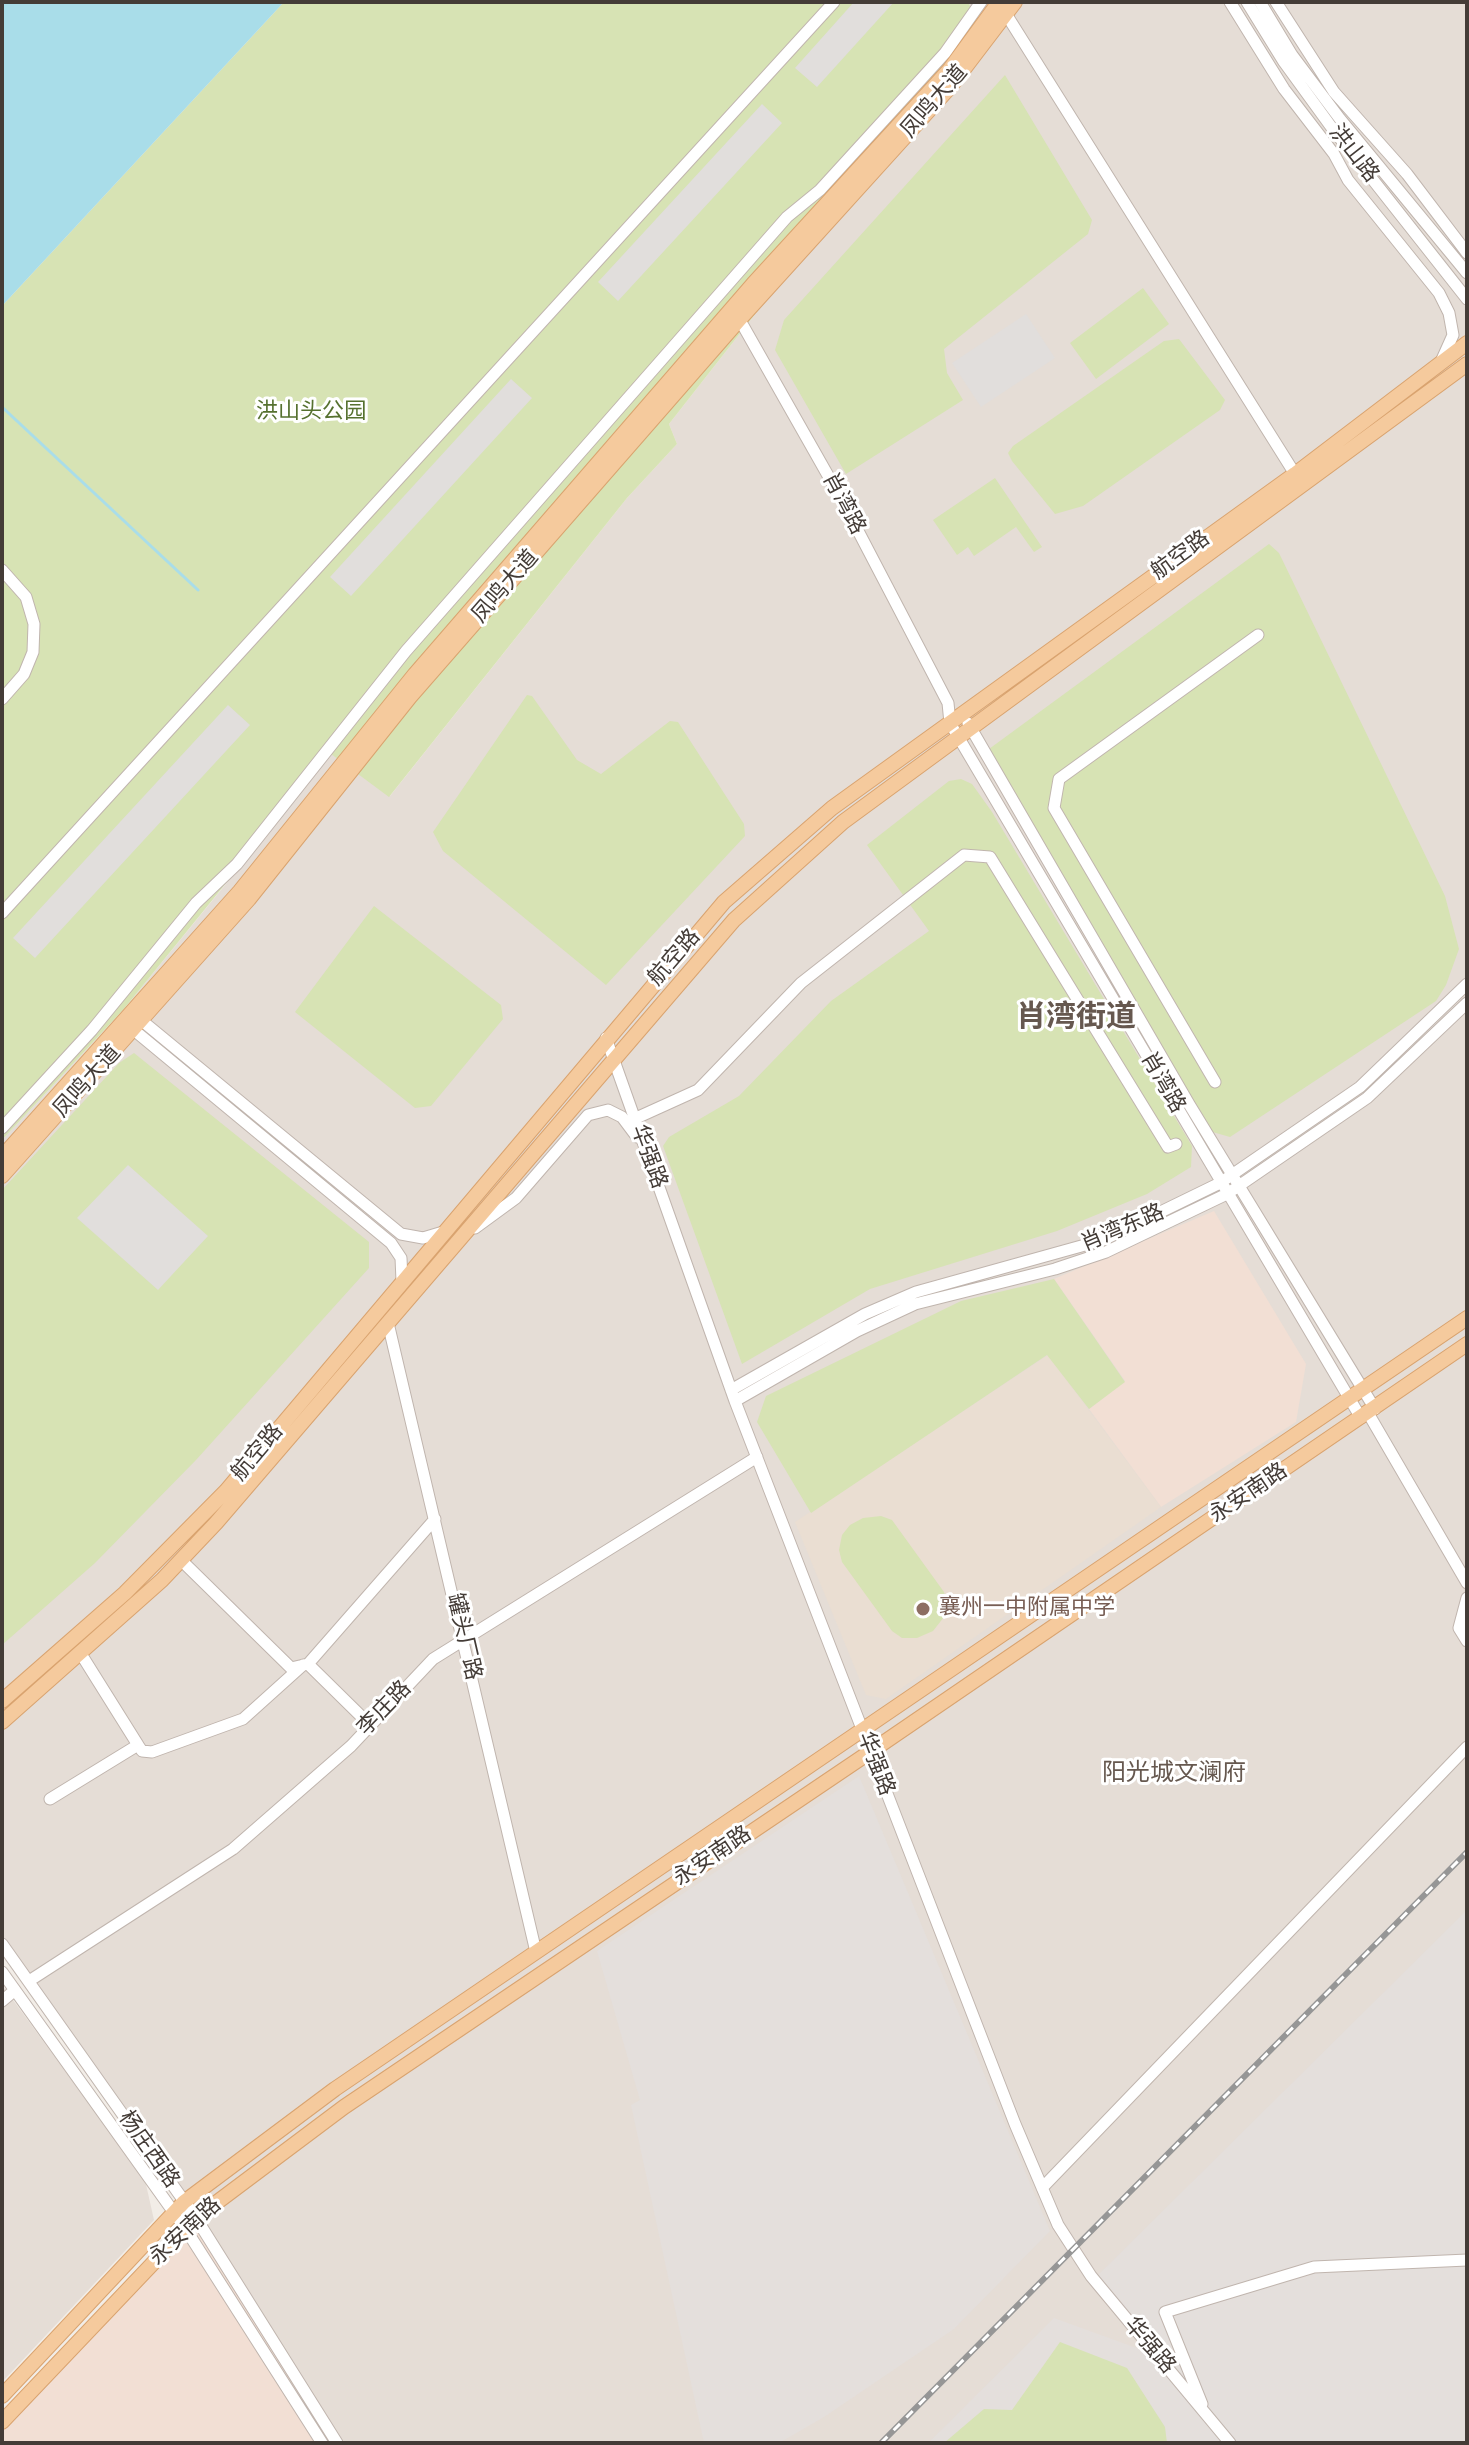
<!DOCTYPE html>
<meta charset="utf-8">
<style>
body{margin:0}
#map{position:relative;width:1469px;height:2445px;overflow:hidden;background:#f2ede7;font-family:"Nunito Sans",sans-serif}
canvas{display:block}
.frame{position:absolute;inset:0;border:4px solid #443c37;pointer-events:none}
</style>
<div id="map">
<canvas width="1469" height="2445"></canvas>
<div class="frame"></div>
</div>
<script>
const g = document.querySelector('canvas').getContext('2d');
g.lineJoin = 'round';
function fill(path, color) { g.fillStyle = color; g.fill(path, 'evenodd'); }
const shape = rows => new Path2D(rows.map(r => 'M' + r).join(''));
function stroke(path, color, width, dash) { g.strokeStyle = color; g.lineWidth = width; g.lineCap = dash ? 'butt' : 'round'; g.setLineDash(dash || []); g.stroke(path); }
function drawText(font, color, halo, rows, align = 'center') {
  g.font = font + ' "Nunito Sans","Noto Sans SC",sans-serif'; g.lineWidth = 6; g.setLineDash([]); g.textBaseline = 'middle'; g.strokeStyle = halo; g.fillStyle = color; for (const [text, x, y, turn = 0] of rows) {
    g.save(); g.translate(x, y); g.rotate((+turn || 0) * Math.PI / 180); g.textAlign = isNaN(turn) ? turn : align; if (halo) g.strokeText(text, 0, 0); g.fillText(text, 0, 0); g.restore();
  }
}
fill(shape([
 [968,2,1467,2,1467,2443,338,2443,245,2293,2,1946,2,1140,123,1010,332,754,390,796,627,498,677,444,669,424,981,26],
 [2,1985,145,2180,154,2220,2,2382]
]), '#e5ddd6');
fill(shape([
 [1214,1211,1306,1364,1296,1422,1161,1507,1089,1409,1125,1381,1054,1279],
 [196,2218,338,2443,2,2443,2,2423]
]), '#f2dfd4');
fill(shape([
 [859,1776,1050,2231,954,2329,824,2417,779,2443,704,2443,631,2105,640,2100,597,1951],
 [1467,1910,1467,2443,928,2443,1054,2318,1142,2350,1195,2403,1098,2275]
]), '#e4dfdc');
fill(shape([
 [1048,1355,1161,1507,886,1699,866,1695,795,1522]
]), '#eaded2');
fill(shape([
 [284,2,968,2,981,26,669,424,677,444,627,498,389,797,331,754,123,1010,2,1140,2,306],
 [1005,75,1092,220,1088,234,944,349,947,373,963,400,846,474,775,350,784,320],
 [1143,288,1169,324,1096,379,1070,343],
 [1179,339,1225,400,1220,410,1083,506,1055,514,1012,461,1008,453,1013,446,1164,341],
 [995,478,1042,547,1034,552,1016,527,974,556,968,547,957,555,933,520],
 [1269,544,1279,553,1445,896,1459,949,1446,985,1436,1001,1230,1137,1209,1131,989,749],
 [527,695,532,696,577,760,601,774,670,721,678,722,744,824,745,836,606,985,443,851,433,832],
 [961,779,972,784,992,812,1192,1146,1191,1167,1147,1194,1057,1231,870,1289,742,1364,663,1146,669,1137,739,1096,831,1001,929,931,867,845,949,781],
 [374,906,501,1005,503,1019,431,1106,415,1108,295,1012],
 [134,1053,369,1242,369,1268,196,1460,95,1563,2,1645,2,1190,119,1063],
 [1054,1279,1125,1382,1089,1409,1047,1355,811,1513,757,1422,766,1396,961,1301],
 [881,1516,892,1520,944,1592,948,1605,944,1617,933,1631,917,1638,902,1638,892,1631,842,1562,839,1550,842,1535,850,1525,863,1518],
 [1060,2342,1127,2368,1165,2427,1167,2443,944,2443,984,2409,1012,2410]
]), '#d7e3b4');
fill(shape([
 [854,2,894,2,817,87,795,68],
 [762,104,782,123,618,301,598,282],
 [1026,314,1055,358,981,407,952,363],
 [511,379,532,398,351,596,330,577],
 [228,705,250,725,35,958,13,938],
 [128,1165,208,1236,158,1290,77,1218]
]), '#e1dedc');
fill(shape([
 [2,2,284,2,2,306]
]), '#a9dde9');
stroke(shape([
 [2,407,198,590]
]), '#a9dde9', 3);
const minor = shape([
 [1230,2,1284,89,1334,154,1348,180,1439,293,1449,313,1453,335,1440,364],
 [1247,2,1284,62,1332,128,1467,299],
 [1260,2,1292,55,1340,119,1467,273],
 [1276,2,1334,92,1407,174,1467,253],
 [1006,14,1295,474],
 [737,315,843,502,948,703,950,723,1361,1418],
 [2,570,26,597,34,624,33,652,24,674,2,699],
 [968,723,1189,1104,1375,1409],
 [2,913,834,2],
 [135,1015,401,1234,423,1238,443,1232],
 [129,1026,391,1243,401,1258,402,1281],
 [606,1038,735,1401,1015,2124,1058,2225,1091,2276,1230,2443],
 [1215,1082,1054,808,1059,779,1258,635],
 [634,1119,698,1090,801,983,964,855,990,857,1168,1147,1176,1144],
 [2,1128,92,1030,196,903,237,864,406,651,787,217,820,190,945,53,981,2],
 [475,1228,516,1198,588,1115,608,1110,622,1117,637,1137],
 [388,1323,536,1952],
 [731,1390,865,1314,916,1292,1103,1240,1220,1183,1360,1087,1467,984],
 [735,1401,857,1331,915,1304,1055,1269,1106,1252,1227,1194,1367,1098,1467,1003],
 [1368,1413,1467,1583],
 [181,1560,291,1668,308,1664,370,1725],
 [1467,1598,1459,1628,1467,1641],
 [81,1654,138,1745,142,1751,152,1752,243,1719,303,1665],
 [308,1664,435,1519],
 [50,1799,138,1745],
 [2,1944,196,2218,337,2443],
 [2,1972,185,2228,322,2443],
 [29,1981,233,1849,351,1746,433,1659,757,1457],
 [2,2001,15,1990],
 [1042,2188,1467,1747],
 [1202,2404,1165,2312,1314,2267,1467,2260]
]);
const major = shape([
 [2,1157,240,891,415,674,753,284,950,69,999,2],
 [2,1176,249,899,410,697,740,319,951,86,1015,2],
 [2,1701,125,1593,226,1491,724,902,832,808,1295,474,1467,343],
 [2,1722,162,1580,216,1523,734,920,843,822,1467,364],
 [2,2396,184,2202,335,2089,1467,1318],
 [2,2422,196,2218,344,2107,870,1752,1467,1344]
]);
stroke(minor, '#c0b5ae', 13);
stroke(major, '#d9a36f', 16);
stroke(minor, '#fff', 11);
stroke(major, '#f5ca9d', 14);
const rail = shape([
 [881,2443,1467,1852]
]);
stroke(rail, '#969696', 6);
stroke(rail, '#fff', 3, [9]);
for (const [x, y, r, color] of [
 [923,1609,8,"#8d6e63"]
]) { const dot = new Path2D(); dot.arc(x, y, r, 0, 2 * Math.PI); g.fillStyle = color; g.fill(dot); stroke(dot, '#fff', 3); }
drawText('22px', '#443c37', '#fff', [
 ["凤鸣大道",935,102,-49],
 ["洪山路",1353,154,52],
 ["肖湾路",843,504,62],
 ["航空路",1181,556,-36],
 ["凤鸣大道",506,587,-49],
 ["航空路",675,958,-49],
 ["凤鸣大道",88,1082,-48],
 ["肖湾路",1162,1083,60],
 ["华强路",648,1157,70],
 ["肖湾东路",1123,1229,-23],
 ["航空路",258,1453,-50],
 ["永安南路",1249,1494,-34],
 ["罐头厂路",463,1637,77],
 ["李庄路",385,1709,-46],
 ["华强路",875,1764,69],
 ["永安南路",713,1857,-34],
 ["杨庄西路",148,2150,55],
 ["永安南路",186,2232,-43],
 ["华强路",1149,2346,50]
]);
drawText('22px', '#56712f', '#fff', [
 ["洪山头公园",311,413]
]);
drawText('22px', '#785e54', '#fff', [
 ["襄州一中附属中学",939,1609]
], 'left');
drawText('24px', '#66584f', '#fff', [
 ["阳光城文澜府",1174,1774]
]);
drawText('bold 30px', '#66584f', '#fff', [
 ["肖湾街道",1076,1019]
]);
</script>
